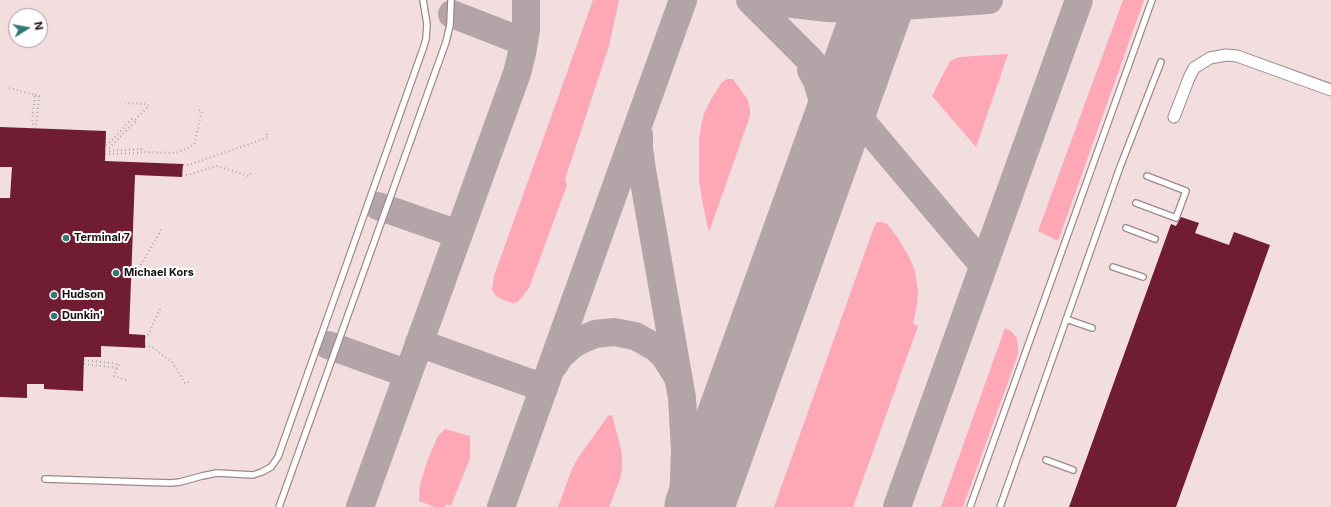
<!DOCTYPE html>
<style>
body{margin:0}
#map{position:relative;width:1331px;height:507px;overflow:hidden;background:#ffeff1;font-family:Inter,sans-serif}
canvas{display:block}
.north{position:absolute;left:8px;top:8px;width:40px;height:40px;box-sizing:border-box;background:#fff;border:1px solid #a39f9f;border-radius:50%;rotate:79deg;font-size:11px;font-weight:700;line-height:16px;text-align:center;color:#180f10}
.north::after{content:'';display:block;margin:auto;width:14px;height:18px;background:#327a74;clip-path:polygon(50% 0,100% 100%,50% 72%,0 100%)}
</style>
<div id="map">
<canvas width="1331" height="507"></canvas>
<div class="north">N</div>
</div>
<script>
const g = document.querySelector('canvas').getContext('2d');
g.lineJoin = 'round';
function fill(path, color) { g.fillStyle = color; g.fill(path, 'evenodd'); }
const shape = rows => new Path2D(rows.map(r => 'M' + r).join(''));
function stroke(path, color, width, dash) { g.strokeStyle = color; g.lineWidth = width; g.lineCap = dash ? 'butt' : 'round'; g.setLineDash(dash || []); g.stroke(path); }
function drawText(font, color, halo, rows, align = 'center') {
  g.font = font + ' Inter,sans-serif'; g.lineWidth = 4; g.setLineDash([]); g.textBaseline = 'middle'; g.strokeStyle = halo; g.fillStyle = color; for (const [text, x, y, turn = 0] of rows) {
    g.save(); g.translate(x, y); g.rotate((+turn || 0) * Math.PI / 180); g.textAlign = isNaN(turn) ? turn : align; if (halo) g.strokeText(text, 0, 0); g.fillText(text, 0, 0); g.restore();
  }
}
fill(shape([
 [0,0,1331,0,1331,507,0,507],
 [16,16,40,16,40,40,16,40]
]), '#f2dddf');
fill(shape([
 [593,0,619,0,609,46,565,179,567,185,529,288,518,302,513,303,503,300,496,296,492,290,494,276],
 [1123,0,1144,0,1058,241,1038,231],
 [1008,54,976,147,932,96,950,61,959,57],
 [727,79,733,79,748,100,750,109,750,116,709,232,702,201,699,180,699,141,701,126,704,114,710,101,722,82],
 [877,222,882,222,887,224,898,238,909,257,915,271,918,291,917,305,913,324,918,326,853,507,774,507,874,227],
 [1005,328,1012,332,1017,339,1018,348,1018,354,963,507,941,507],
 [612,415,620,445,622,457,622,468,620,479,609,507,558,507,572,469,578,458,608,416],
 [445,429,470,436,470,458,451,506,446,504,445,507,435,507,419,501,420,484,428,459,438,436]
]), '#fea7b6');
stroke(shape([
 [750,0,810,60,983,265],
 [758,0,828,8,858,9,989,0],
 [452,14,524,42],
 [843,114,874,29,880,21,892,12,905,7],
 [639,135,639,148,642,170,682,398,685,450,683,507],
 [378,206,458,234],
 [787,256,821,158,825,140,824,113,822,98,817,81,811,70],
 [419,343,544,388],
 [328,345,408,374],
 [554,365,560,356,572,345,581,340,595,334,614,332,635,336,655,347,664,355,677,376],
 [360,507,517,73,522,53,526,30,526,0],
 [501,507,683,0],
 [897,507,1079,0]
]), '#b3a5a7', 28);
stroke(shape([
 [699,507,881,0]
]), '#b3a5a7', 69);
fill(shape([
 [0,127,106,131,105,161,183,164,182,177,135,175,129,334,145,335,145,348,101,346,101,357,84,357,83,391,44,389,44,384,27,384,27,398,0,397,0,198,10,198,12,167,0,167],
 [1181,217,1199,223,1195,233,1229,245,1234,232,1270,245,1176,507,1069,507,1171,224,1176,226]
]), '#701c33');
const lane = shape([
 [1136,203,1176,218,1186,191,1147,176],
 [1126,228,1155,239],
 [1113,267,1143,277],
 [1066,319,1092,328],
 [1046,460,1073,470],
 [45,479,171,483,180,482,202,476,217,473,253,475,262,472,271,467,278,457,424,46,426,39,427,24,423,0],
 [279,507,446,42,450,25,451,0],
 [970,507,1152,0],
 [1000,507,1120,167,1161,62]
]);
const street = shape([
 [1174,117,1189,78,1194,68,1210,58,1226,55,1237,56,1331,90]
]);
stroke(lane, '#9f878b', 8);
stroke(street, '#9f878b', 13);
stroke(shape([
 [9,88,35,95,32,121,34,128],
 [35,95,39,96,36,128],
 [106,145,108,144,132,119,134,121],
 [105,149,109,148,135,122,134,121,149,106,147,104,125,103],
 [105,151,141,149,142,152],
 [105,154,140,153,142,152,176,153,194,145,202,111,199,110],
 [183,165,188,165,244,146,268,137,267,134],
 [182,175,188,175,217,166,249,176,251,173],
 [131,277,134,276,160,232,161,228],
 [145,337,147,337,161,307],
 [145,346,152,347,172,362,185,383,189,382],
 [84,360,119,364,114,376,129,381],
 [84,364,117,368]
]), '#b4a6a8', 2, [1, 3]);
stroke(lane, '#fff', 5.5);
stroke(street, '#fff', 11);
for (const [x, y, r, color] of [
 [66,238,4,"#327a74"],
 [116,273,4,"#327a74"],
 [54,295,4,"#327a74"],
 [54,316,4,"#327a74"]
]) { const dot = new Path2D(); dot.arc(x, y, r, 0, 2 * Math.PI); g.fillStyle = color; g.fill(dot); stroke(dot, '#fff', 1.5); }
drawText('bold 11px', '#180f10', '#fff', [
 ["Terminal 7",74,238],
 ["Michael Kors",124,273],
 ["Hudson",62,295],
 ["Dunkin'",62,316]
], 'left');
</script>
